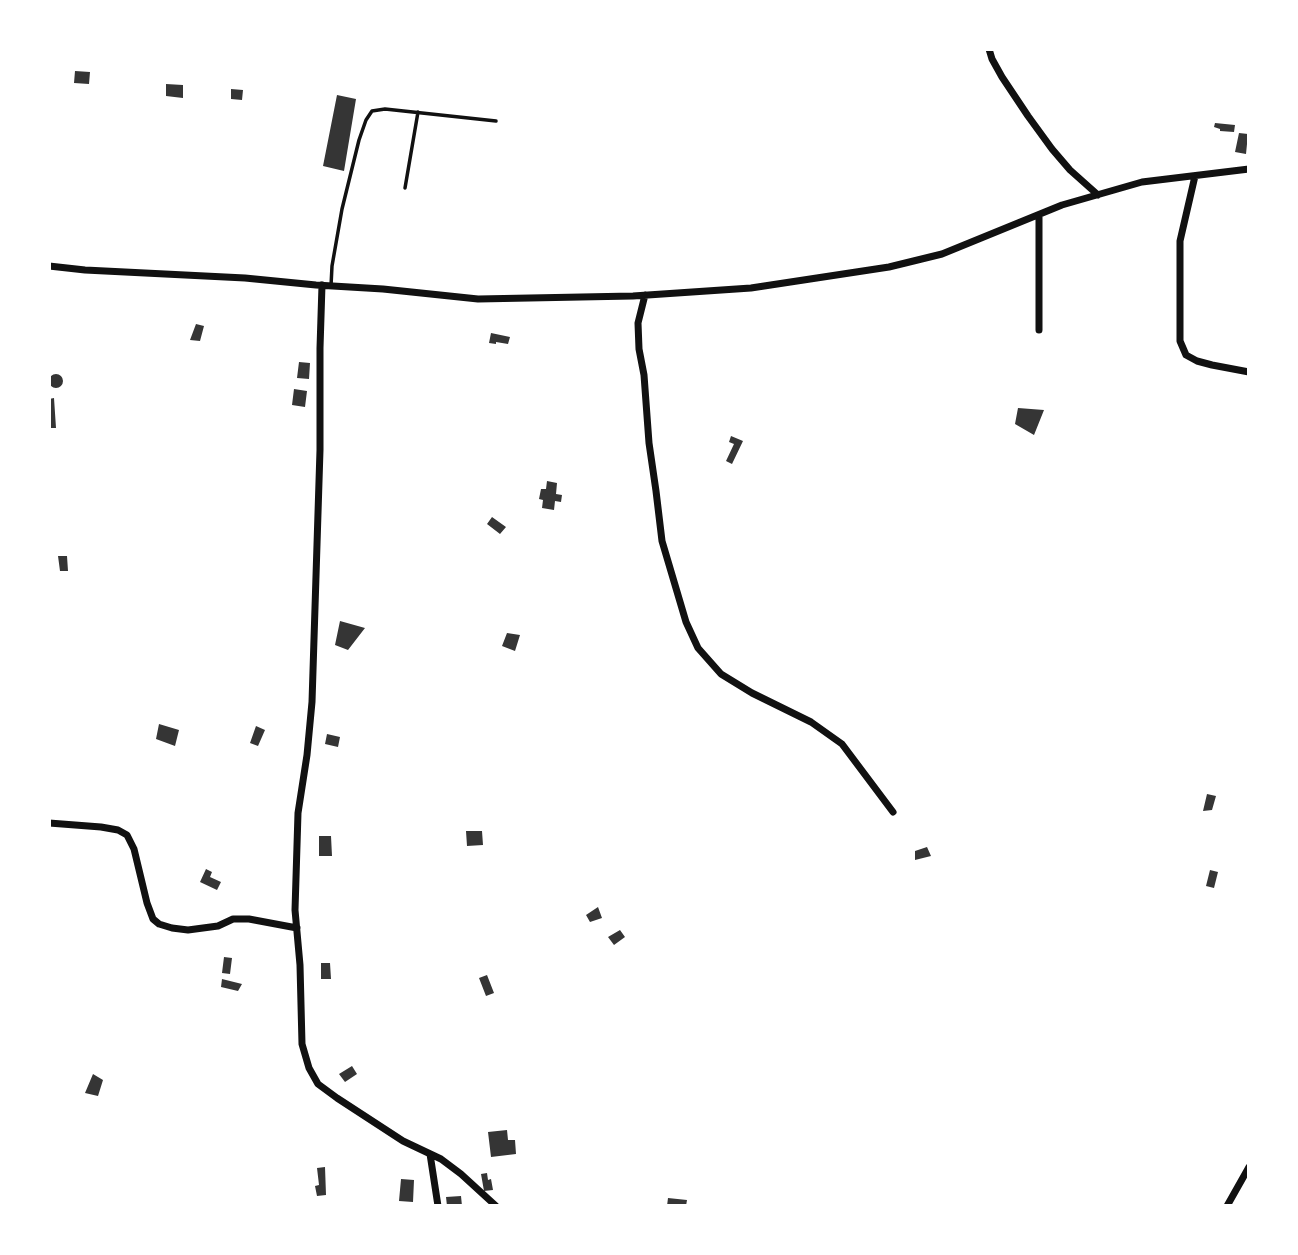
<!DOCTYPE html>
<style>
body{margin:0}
#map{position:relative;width:1298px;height:1255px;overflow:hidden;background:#fff;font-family:"Work Sans",sans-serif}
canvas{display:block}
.frame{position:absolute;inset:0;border:51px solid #fff;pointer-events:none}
</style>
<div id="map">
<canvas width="1298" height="1255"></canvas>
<div class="frame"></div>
</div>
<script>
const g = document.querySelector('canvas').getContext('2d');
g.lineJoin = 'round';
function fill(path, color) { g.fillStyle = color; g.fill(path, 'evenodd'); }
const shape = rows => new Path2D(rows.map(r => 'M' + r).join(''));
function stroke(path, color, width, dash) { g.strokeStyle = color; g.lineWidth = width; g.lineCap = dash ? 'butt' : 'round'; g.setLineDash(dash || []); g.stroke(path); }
fill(shape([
 [75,71,90,72,89,84,74,83],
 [166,84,183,85,183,98,166,96],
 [231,89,243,90,242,100,231,99],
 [337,95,356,99,344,171,323,166],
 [1215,123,1235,125,1234,132,1220,131,1220,129,1214,127],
 [1239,133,1248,134,1246,154,1235,152],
 [196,324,204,326,200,341,190,340],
 [491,333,510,337,508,344,496,342,496,344,489,343],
 [299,362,310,363,309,379,297,378],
 '49 381a7 7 0 1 1 14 0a7 7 0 1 1-14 0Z',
 [294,389,307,391,305,407,292,405],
 [54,398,56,428,49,428,49,399],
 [1018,408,1044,410,1034,435,1015,424],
 [731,436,743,441,732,464,726,461,734,444,729,442],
 [547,481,557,483,556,494,562,495,561,502,555,501,554,510,542,508,543,500,539,499,541,489,546,489],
 [492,517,506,527,500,534,487,524],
 [58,556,67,556,68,571,60,571],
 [340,621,365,628,348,650,335,645],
 [507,633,520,635,515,651,502,646],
 [159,724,179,730,175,746,156,739],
 [256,726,265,730,258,746,250,743],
 [327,734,340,737,338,747,325,744],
 [1207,794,1216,796,1212,810,1203,811],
 [466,831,482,831,483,845,467,846],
 [319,836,331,836,332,856,319,856],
 [927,847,931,856,915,860,915,851],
 [206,869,212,872,210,877,221,882,217,890,200,882],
 [1210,870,1218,872,1214,888,1206,886],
 [598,907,602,918,590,922,586,915],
 [620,930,625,937,614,945,608,937],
 [224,957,232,958,230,974,222,973],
 [321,963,330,963,331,979,321,979],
 [487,975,494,993,486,996,479,978],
 [222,979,242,984,238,991,221,987],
 [352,1066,357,1074,345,1082,339,1074],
 [93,1074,103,1080,98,1096,85,1093],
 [507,1130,508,1140,515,1140,516,1154,491,1157,488,1132],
 [325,1167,326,1195,317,1196,315,1186,319,1185,317,1168],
 [487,1173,488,1180,491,1179,493,1190,484,1191,481,1174],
 [401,1179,414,1180,413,1202,399,1201],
 [461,1196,462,1206,447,1206,446,1197],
 [668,1198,687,1200,686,1206,667,1206]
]), '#353535');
stroke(shape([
 [405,188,418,112],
 [331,286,332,266,342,209,359,140,366,120,372,111,385,109,496,121]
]), '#111', 3.5);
stroke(shape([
 [989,49,992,59,1002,77,1028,116,1052,149,1070,170,1098,195],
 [1195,176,1180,241,1180,341,1186,355,1197,361,1212,365,1249,372],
 [1039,215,1039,330],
 [49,266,85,270,245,278,316,285,383,289,478,299,633,296,751,288,889,267,942,254,1062,205,1142,182,1249,169],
 [322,285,320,348,320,450,312,702,307,755,298,813,295,910,300,965,302,1044,309,1068,318,1084,337,1098,403,1141,441,1159,461,1174,496,1206],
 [645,295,638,323,639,349,644,375,649,443,656,491,662,541,686,622,698,648,721,674,752,693,811,722,842,744,893,812],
 [49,823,101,827,118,830,127,835,134,849,147,903,153,919,159,924,172,928,188,930,218,926,233,919,249,919,297,928],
 [430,1154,438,1206],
 [1227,1206,1249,1167]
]), '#111', 7);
</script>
